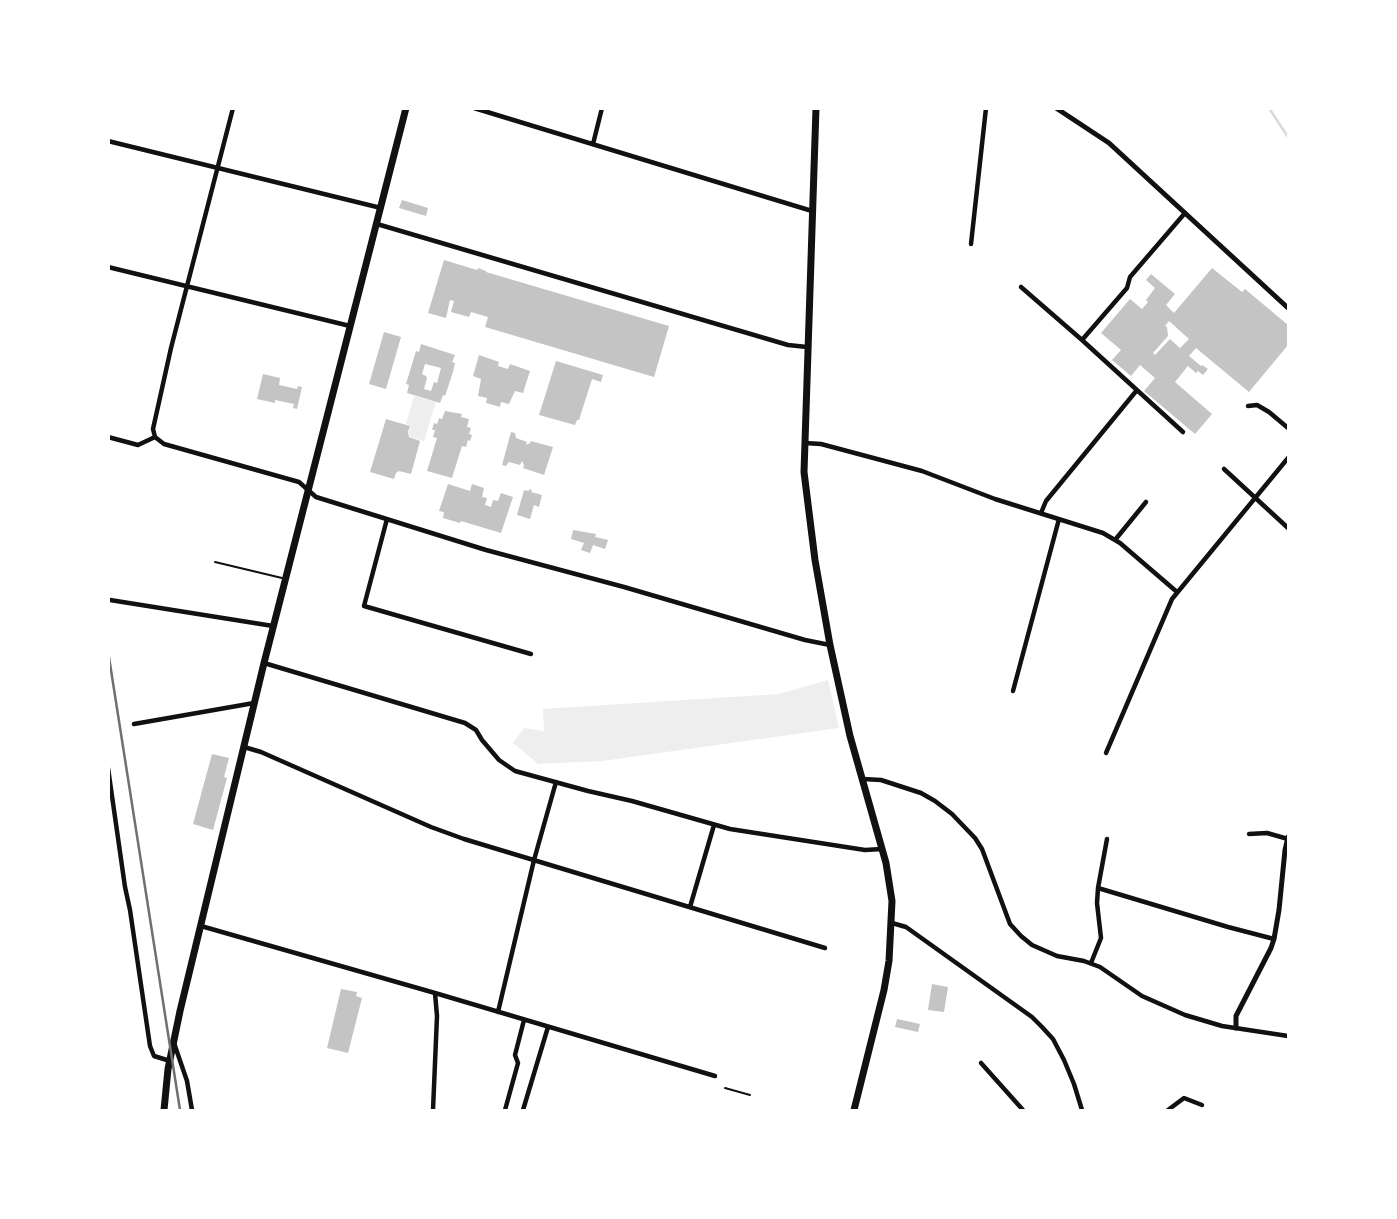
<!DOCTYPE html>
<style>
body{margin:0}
#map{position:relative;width:1397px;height:1219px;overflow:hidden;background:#fff;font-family:"DM Sans",sans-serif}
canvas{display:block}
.frame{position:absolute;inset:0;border:110px solid #fff;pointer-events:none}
</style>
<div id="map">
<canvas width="1397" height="1219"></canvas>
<div class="frame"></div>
</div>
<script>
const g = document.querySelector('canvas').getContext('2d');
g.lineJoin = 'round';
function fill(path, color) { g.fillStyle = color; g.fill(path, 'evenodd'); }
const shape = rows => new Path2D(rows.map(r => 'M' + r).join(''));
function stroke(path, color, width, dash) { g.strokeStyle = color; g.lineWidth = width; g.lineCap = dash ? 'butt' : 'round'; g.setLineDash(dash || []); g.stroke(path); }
fill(shape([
 [414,396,436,402,424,441,410,437,409,433,411,426,406,424],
 [828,680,839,728,602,761,538,764,513,743,524,728,544,731,543,709,779,694]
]), '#eee');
stroke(shape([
 [1269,108,1288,137]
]), '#d9d9d9', 2.5);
fill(shape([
 [402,200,428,208,426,216,399,208],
 [444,260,477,270,478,268,486,271,486,272,669,326,654,377,485,327,488,317,471,312,469,317,451,312,454,301,450,300,446,318,428,313],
 [1212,268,1242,292,1245,289,1288,325,1288,345,1249,392,1196,348,1189,356,1201,366,1202,365,1208,369,1203,375,1198,371,1196,373,1188,366,1175,382,1212,414,1195,434,1144,391,1155,378,1140,365,1131,376,1112,360,1121,350,1101,333,1130,299,1142,309,1148,302,1146,300,1155,288,1146,280,1151,274,1175,294,1166,305,1174,313],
 [1169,321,1189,339,1180,348,1170,339,1155,355,1153,353,1168,336,1167,327,1165,326],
 [384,332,401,337,386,389,369,384],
 [421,344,455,355,452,362,455,363,453,372,445,396,443,395,440,403,407,393,409,385,406,384,416,351,419,352],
 [425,364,441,368,437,383,434,382,431,391,424,389,427,378,426,376,422,374],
 [479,355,499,362,498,366,508,369,510,364,530,371,523,393,515,391,509,404,501,402,500,407,486,403,487,398,478,396,481,379,473,376],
 [556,361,603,375,601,382,592,379,579,420,577,420,575,425,539,415],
 [263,374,280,378,279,385,297,389,298,386,302,387,297,409,293,408,294,404,275,400,275,403,257,399],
 [445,411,462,414,461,417,469,419,467,427,471,428,469,434,472,435,470,441,468,440,466,447,462,446,452,478,427,471,437,438,433,437,435,430,432,430,434,423,437,424,439,418,442,419],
 [386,419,410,426,408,432,409,437,420,441,411,474,399,471,396,473,394,479,370,472],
 [511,432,515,433,516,438,527,442,526,445,530,443,531,441,553,447,544,475,523,468,524,465,522,461,520,465,509,462,506,466,502,465],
 [448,484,470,491,472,484,484,488,482,497,487,498,485,505,491,507,493,500,498,501,501,493,513,497,501,533,461,521,460,523,443,518,444,512,439,511],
 [529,489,532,490,531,492,542,495,539,507,534,505,530,519,517,515,524,490,529,491],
 [573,530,596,534,595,537,608,540,605,549,593,545,590,553,581,550,584,543,571,539],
 [212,754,229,758,224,777,227,778,213,830,193,824],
 [932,984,948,987,944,1012,928,1010],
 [341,989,357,992,356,996,362,998,348,1053,327,1048],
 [897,1019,920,1024,918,1032,895,1027]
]), '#c4c4c4');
stroke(shape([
 [725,1088,750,1095]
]), '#111', 2);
stroke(shape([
 [215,562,282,578]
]), '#111', 2);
stroke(shape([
 [474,108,812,211],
 [108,141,381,208],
 [593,144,602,108],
 [377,224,788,345,807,347],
 [971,244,986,108],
 [108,267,350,326],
 [1021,287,1082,340,1183,432],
 [1082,340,1127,288,1130,277,1185,213],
 [1248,406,1257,405,1269,412,1288,428],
 [108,437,138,445,155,437],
 [155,437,164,444,299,482,316,497,486,550,624,587,805,640,830,645],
 [155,437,153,429,171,348,233,108],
 [805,443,821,444,922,471,995,499,1103,533,1120,543,1177,592],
 [1224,469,1288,528],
 [1041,513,1046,501,1137,390],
 [387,519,364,606,531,654],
 [1115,540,1146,502],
 [110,600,273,626],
 [264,663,465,723,476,730,482,740,499,760,515,771,588,791,632,801,730,829,865,850,882,849],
 [1013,691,1059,519],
 [134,724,254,703],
 [244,747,261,752,431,827,464,839,825,948],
 [1106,753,1172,599,1288,458],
 [108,768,125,887,130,910,150,1046,154,1056,170,1061],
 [863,779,881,780,921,793,935,801,952,814,975,838,982,849,1010,924,1021,936,1032,945,1057,956,1084,961,1100,967,1142,996,1185,1015,1222,1026,1288,1036],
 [1249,834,1267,833,1288,839],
 [1098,888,1228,927,1274,939],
 [690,907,714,825],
 [892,923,906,927,1032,1017,1042,1027,1053,1039,1064,1060,1074,1084,1082,1110],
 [201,926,435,993,715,1076],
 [1091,963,1101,938,1097,903,1098,888,1107,839],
 [498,1012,534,860,556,782],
 [174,1043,187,1081,192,1110],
 [981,1063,1023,1110],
 [433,1110,437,1016,435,993],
 [505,1110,518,1063,515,1055,524,1020],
 [523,1110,548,1027],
 [1168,1110,1184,1098,1202,1105]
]), '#111', 4.5);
stroke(shape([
 [1056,108,1109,143,1288,308],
 [1236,1028,1236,1016,1271,948,1274,939,1279,910,1285,850,1288,837]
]), '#111', 5);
stroke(shape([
 [816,108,804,472,815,560,830,645,850,736,886,863,892,901,889,961,884,990,854,1110],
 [164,1110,168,1069,180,1011,264,663,406,108]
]), '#111', 7);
stroke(shape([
 [108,651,180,1110]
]), '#707070', 2.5);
</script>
